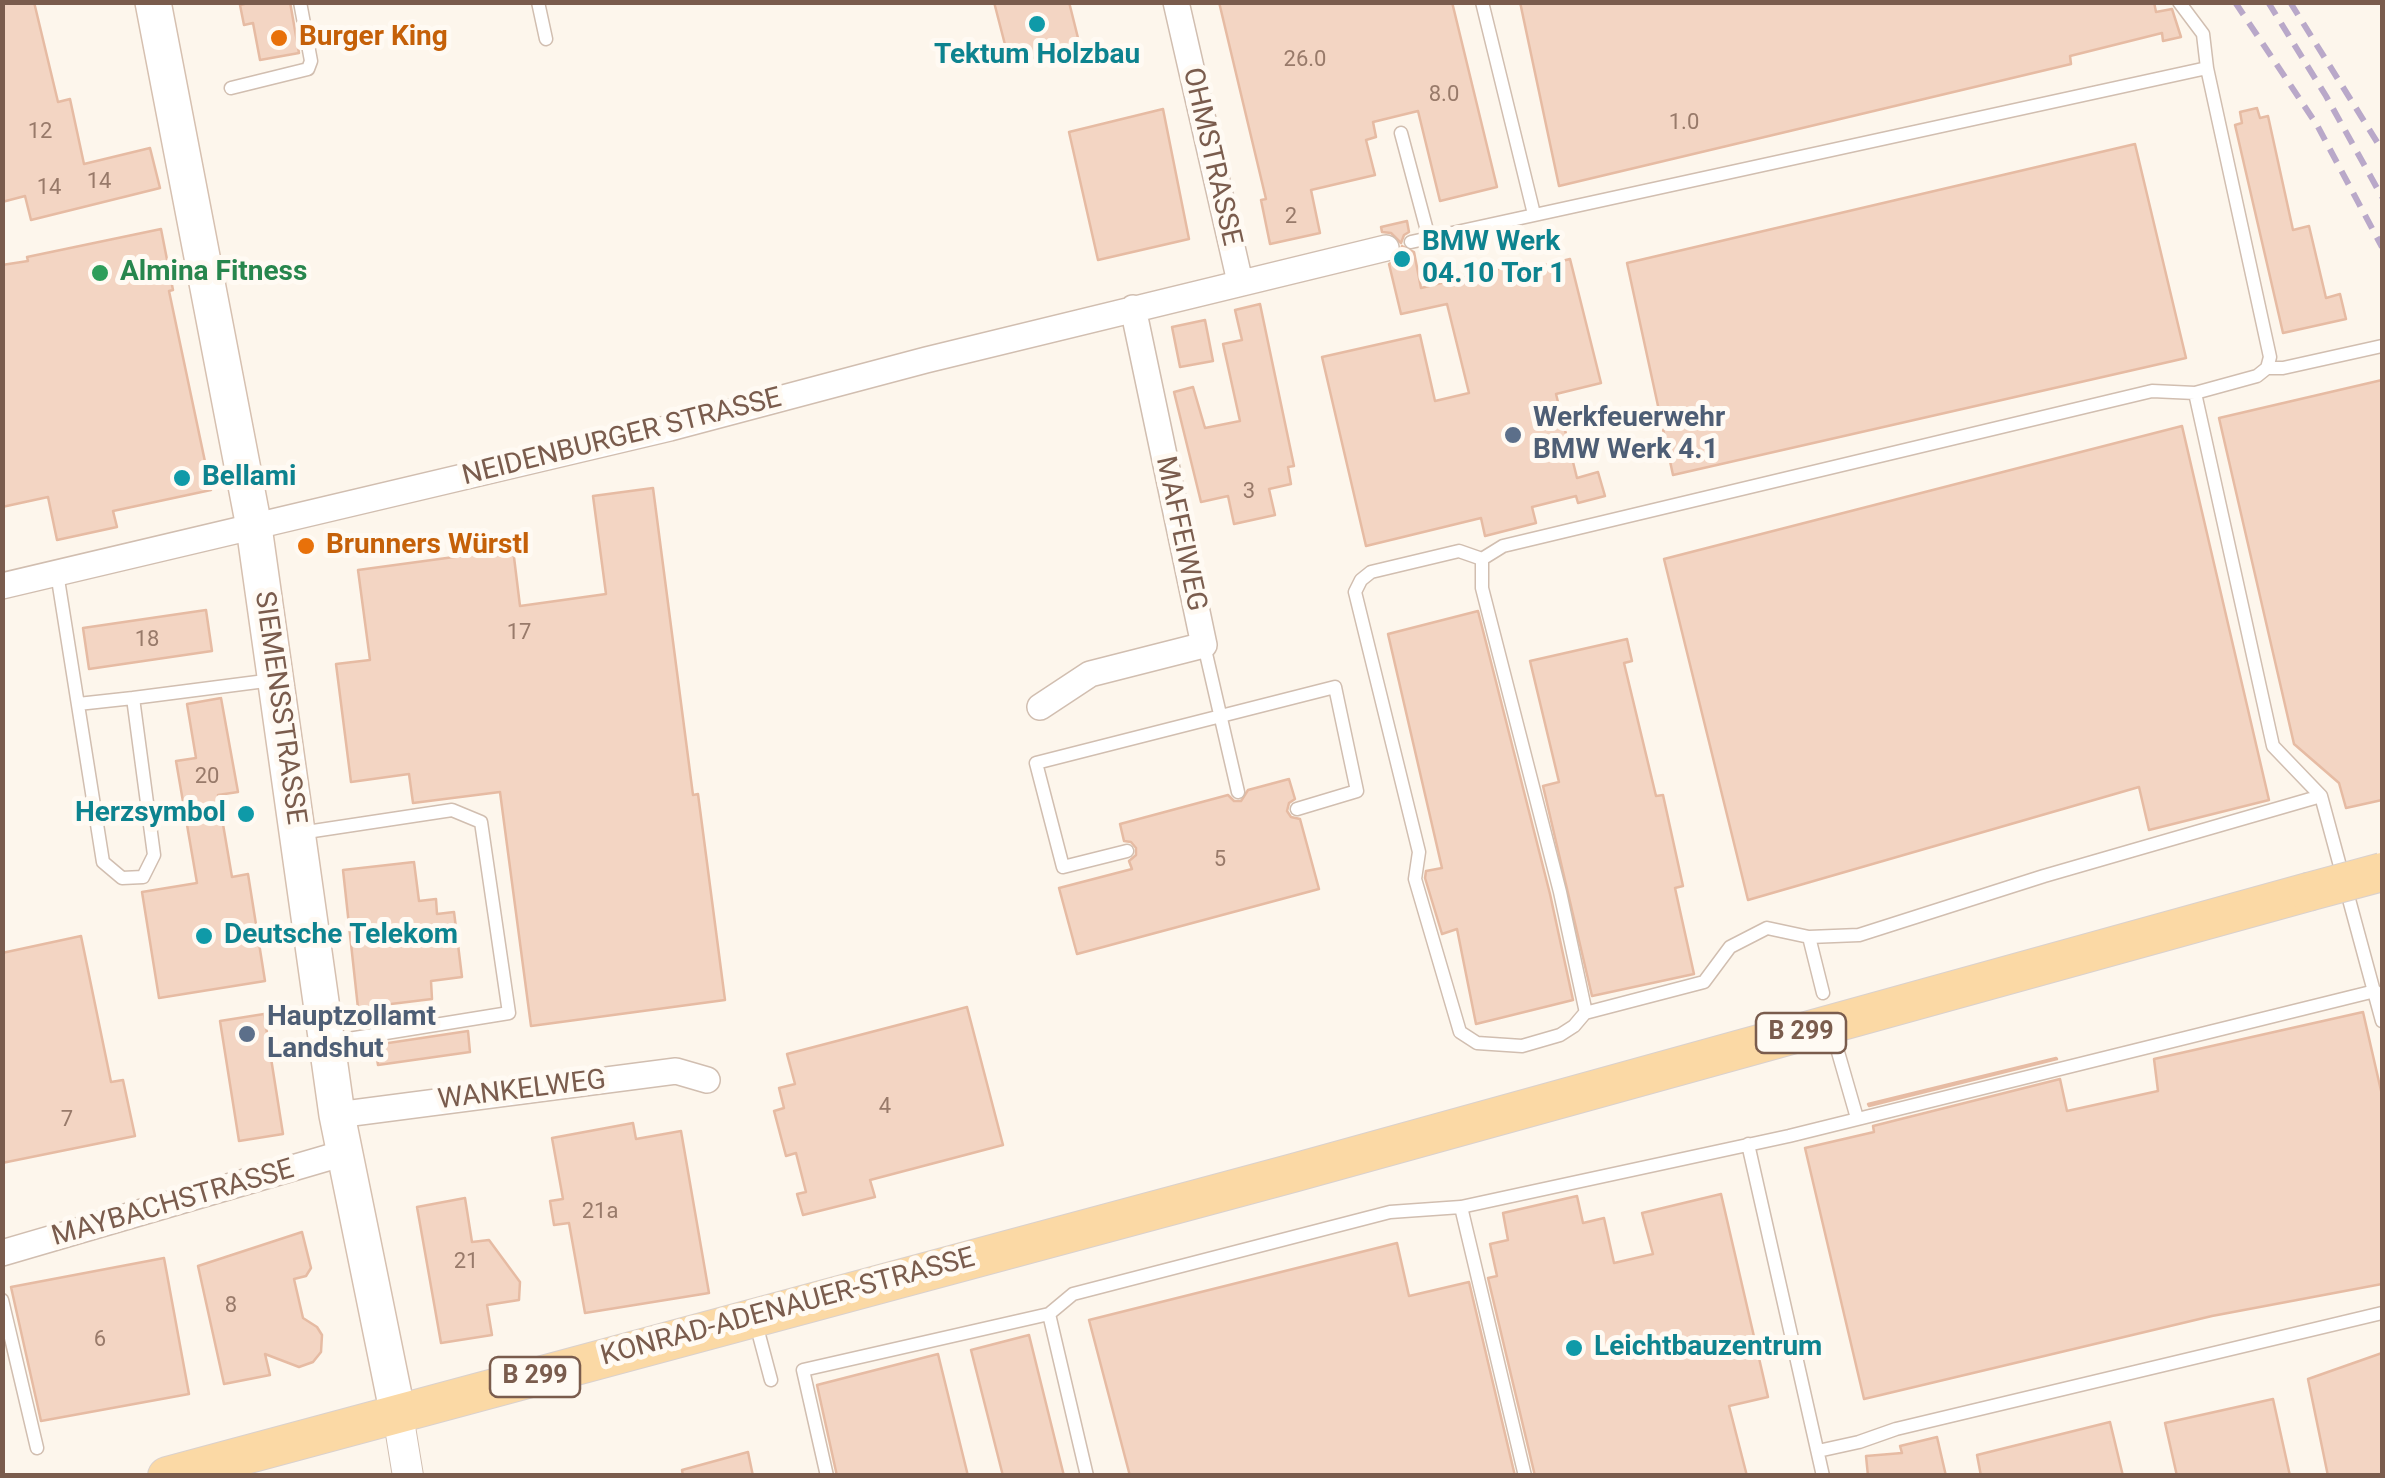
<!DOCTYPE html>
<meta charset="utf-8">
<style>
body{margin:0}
#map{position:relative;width:2385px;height:1478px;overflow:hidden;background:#fdf6ec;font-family:Roboto,sans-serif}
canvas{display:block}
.frame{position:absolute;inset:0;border:5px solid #7a5c4d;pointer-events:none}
</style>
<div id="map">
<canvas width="2385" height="1478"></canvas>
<div class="frame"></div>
</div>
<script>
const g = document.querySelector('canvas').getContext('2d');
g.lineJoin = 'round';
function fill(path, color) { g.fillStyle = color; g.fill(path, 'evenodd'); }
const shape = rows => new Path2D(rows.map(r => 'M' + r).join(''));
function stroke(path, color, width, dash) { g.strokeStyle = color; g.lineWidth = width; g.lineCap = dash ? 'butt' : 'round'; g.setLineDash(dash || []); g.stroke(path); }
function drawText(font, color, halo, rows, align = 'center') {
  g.font = font + ' Roboto,sans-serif'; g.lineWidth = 10; g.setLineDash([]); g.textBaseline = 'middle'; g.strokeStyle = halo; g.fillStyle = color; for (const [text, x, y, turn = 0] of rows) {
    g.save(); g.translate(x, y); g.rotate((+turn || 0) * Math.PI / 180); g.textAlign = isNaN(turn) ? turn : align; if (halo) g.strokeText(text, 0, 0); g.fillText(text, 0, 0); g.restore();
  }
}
const building = shape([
 [2,2,34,2,58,102,70,99,84,164,150,148,160,188,31,220,25,196,2,202,2,2],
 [252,2,290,2,299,53,260,60,253,23,244,25,240,5,252,2],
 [994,2,1069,2,1080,46,1010,64,994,2],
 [1219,2,1452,2,1497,187,1440,201,1418,111,1373,122,1376,137,1366,140,1375,175,1311,190,1320,233,1270,244,1261,200,1266,199,1219,2],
 [1520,2,2154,2,2156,12,2172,9,2181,37,2163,41,2162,33,2070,56,2071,64,1559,186,1520,2],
 [2257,108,2260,118,2268,116,2293,230,2309,226,2326,298,2340,294,2346,319,2283,333,2235,125,2242,123,2240,112,2257,108],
 [1163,109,1189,239,1098,260,1069,132,1163,109],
 [2135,144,2186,358,1673,475,1627,263,2135,144],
 [1407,221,1409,232,1404,235,1401,243,1391,233,1382,232,1381,227,1407,221],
 [161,229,173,290,169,291,211,490,113,511,117,527,57,540,48,497,2,507,2,265,28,261,27,257,161,229],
 [1402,246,1414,252,1421,288,1523,263,1525,270,1570,259,1601,383,1556,394,1577,478,1598,472,1605,496,1578,503,1576,496,1532,507,1536,523,1485,536,1481,518,1366,546,1322,357,1420,335,1435,401,1469,393,1447,304,1401,314,1389,264,1398,259,1402,246],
 [1260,304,1294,466,1288,467,1291,484,1269,489,1275,515,1234,524,1228,496,1201,502,1174,392,1193,387,1205,428,1240,421,1223,344,1242,340,1235,310,1260,304],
 [1205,320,1213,361,1180,367,1172,327,1205,320],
 [2382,380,2382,800,2346,808,2339,783,2294,744,2219,418,2382,380],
 [2182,426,2269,800,2149,830,2139,787,1748,900,1664,559,2182,426],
 [653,488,693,795,698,794,725,1000,531,1026,500,792,413,803,409,774,351,782,336,664,370,660,358,570,513,549,520,606,606,594,593,496,653,488],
 [206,610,212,651,89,669,83,628,206,610],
 [1478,611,1550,894,1573,1000,1476,1024,1457,929,1442,934,1425,878,1426,871,1442,868,1388,634,1478,611],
 [1627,639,1632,661,1624,663,1656,796,1663,795,1683,886,1675,888,1694,974,1592,996,1543,786,1559,782,1530,661,1627,639],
 [221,698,238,792,218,795,232,877,248,874,265,981,159,998,142,892,197,883,176,761,196,758,187,704,221,698],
 [1289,779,1295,799,1289,803,1287,811,1291,817,1300,819,1319,889,1077,954,1059,888,1132,869,1129,861,1136,855,1136,848,1131,842,1124,841,1120,824,1228,795,1234,801,1241,801,1248,790,1289,779],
 [414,862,419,901,436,899,437,914,454,912,462,977,431,981,432,999,358,1008,343,870,414,862],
 [81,936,111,1082,123,1080,135,1136,2,1163,2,953,81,936],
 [967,1007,1003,1145,870,1180,875,1197,803,1215,797,1194,806,1192,796,1153,786,1156,774,1111,784,1108,779,1088,795,1084,787,1054,967,1007],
 [2363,1012,2382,1095,2382,1284,2212,1316,1864,1399,1805,1148,1874,1132,1873,1126,2060,1079,2067,1111,2158,1091,2154,1059,2363,1012],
 [264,1014,283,1134,239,1141,220,1021,264,1014],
 [468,1031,470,1052,378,1065,375,1045,468,1031],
 [2056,1058,2057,1059,1869,1106,1868,1104,2056,1058],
 [633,1123,636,1139,681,1131,709,1293,585,1313,569,1223,554,1225,550,1201,563,1199,552,1138,633,1123],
 [1721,1194,1768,1397,1729,1406,1747,1476,1535,1476,1488,1278,1497,1276,1490,1244,1508,1240,1503,1213,1577,1196,1583,1223,1604,1218,1614,1263,1653,1254,1642,1213,1721,1194],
 [465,1198,472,1242,489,1240,520,1282,519,1300,487,1305,492,1335,441,1343,417,1207,465,1198],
 [302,1232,311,1268,306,1276,294,1279,303,1318,317,1327,322,1335,321,1352,313,1362,299,1367,265,1354,270,1375,224,1384,198,1266,302,1232],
 [1397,1243,1409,1296,1469,1282,1515,1476,1130,1476,1089,1320,1397,1243],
 [164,1258,189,1394,41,1421,11,1287,164,1258],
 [1029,1335,1064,1476,1003,1476,971,1350,1029,1335],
 [2382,1353,2382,1476,2328,1476,2308,1379,2382,1353],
 [938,1354,968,1476,837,1476,817,1385,938,1354],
 [2273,1399,2290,1476,2177,1476,2165,1423,2273,1399],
 [2110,1422,2123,1476,1981,1476,1977,1455,2110,1422],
 [1937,1437,1946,1476,1868,1476,1866,1456,1902,1453,1900,1446,1937,1437],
 [748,1452,753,1476,683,1476,682,1470,748,1452]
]);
fill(building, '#f3d5c3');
stroke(building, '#e6bba3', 2.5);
const service = shape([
 [538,2,546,39],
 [1482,2,1534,214],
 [2179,2,2203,34,2207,68],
 [231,88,308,69,311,61,300,2],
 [1401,133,1429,238],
 [1411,242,2207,68,2270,357,2267,368,2257,376,2195,393,2273,746,2321,796,2382,1021],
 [2267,368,2283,368,2382,346],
 [2195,393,2152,391,1503,546,1482,559,1459,551,1371,572,1361,580,1355,592,1419,852,1415,879,1460,1032,1477,1043,1522,1046,1560,1035,1574,1026,1585,1013,1704,982,1730,947,1767,928,1809,937,1859,935,2044,876,2321,796],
 [1482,559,1482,588,1560,892,1586,1013],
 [57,573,103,862,122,878,143,877,154,855,133,698,273,680],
 [1204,645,1238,792],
 [78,704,133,698],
 [300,833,452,810,481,822,509,1013,330,1042],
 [1127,851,1063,867,1036,763,1335,687,1357,791,1297,809],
 [1809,937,1823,993],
 [1838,1052,1857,1118],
 [1748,1144,1823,1476],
 [1461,1207,1525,1476],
 [2,1300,37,1448],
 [1049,1314,1087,1476],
 [755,1320,771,1380],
 [1818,1451,1859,1442,1896,1429,2382,1313],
 [827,1476,803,1370,1049,1314,1073,1294,1390,1212,1461,1207,1789,1136,2375,991]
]);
const minor = shape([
 [1176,2,1240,282],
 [2,586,670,428,926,360,1386,248],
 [1040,707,1090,674,1204,645,1133,308],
 [337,1115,676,1071,707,1080],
 [2,1253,344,1153]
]);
const tertiary = shape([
 [398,1415,408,1476]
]);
const secondary = shape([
 [153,2,254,527,337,1115,398,1415]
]);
const primary = shape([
 [167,1476,1293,1173,2308,892]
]);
stroke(service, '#d1beb0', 15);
stroke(minor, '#d1beb0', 28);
stroke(tertiary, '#d1beb0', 32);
stroke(secondary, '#d6c0b0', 38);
stroke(primary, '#dad1cd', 40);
stroke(service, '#fff', 12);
stroke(minor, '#fff', 25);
stroke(tertiary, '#fff', 30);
stroke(secondary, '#fff', 35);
stroke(primary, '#fbd9a5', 38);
stroke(shape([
 [2235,2,2317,125,2382,247],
 [2268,2,2326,96,2382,197],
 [2290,2,2382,150]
]), '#b9a8c9', 6, [15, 10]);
const primaryBridge = shape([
 [2308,892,2382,872]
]);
stroke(primaryBridge, '#dad1cd', 40, []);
stroke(primaryBridge, '#fbd9a5', 38);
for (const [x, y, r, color] of [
 [1037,24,10,"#0f9aa8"],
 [279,38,10,"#e8710a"],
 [1402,259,10,"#0f9aa8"],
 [100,273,10,"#2e9e5b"],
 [1513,435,10,"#5c6f8a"],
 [182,478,10,"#0f9aa8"],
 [306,546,10,"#e8710a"],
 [246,814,10,"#0f9aa8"],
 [204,936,10,"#0f9aa8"],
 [247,1034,10,"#5c6f8a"],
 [1574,1348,10,"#0f9aa8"]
]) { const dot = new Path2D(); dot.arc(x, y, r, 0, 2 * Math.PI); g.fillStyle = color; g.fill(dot); stroke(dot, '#fffaf3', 4); }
drawText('22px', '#987a6a', null, [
 ["26.0",1305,60],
 ["8.0",1444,95],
 ["1.0",1684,123],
 ["12",40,132],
 ["14",99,182],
 ["14",49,188],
 ["2",1291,217],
 ["3",1249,492],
 ["17",519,633],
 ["18",147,640],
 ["20",207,777],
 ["5",1220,860],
 ["4",885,1107],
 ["7",67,1120],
 ["21a",600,1212],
 ["21",466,1262],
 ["8",231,1306],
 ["6",100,1340]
]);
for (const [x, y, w] of [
 [1801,1033,90],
 [535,1377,90]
]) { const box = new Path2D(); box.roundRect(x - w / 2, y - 20, w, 40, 8); g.fillStyle = '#fffaf3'; g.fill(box); stroke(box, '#7a5c4d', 2.5); }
drawText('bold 25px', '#7a5c4d', null, [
 ["B 299",1801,1033],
 ["B 299",535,1377]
]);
drawText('bold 28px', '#c56008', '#fffaf3', [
 ["Burger King",299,38],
 ["Brunners Würstl",326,546]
], 'left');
drawText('bold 28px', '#0d838f', '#fffaf3', [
 ["Tektum Holzbau",1037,56,"center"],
 ["BMW Werk",1422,243],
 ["04.10 Tor 1",1422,275],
 ["Bellami",202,478],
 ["Herzsymbol",226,814,"right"],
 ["Deutsche Telekom",224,936],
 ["Leichtbauzentrum",1594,1348]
], 'left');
drawText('28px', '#7a5c4d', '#fffaf3', [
 ["OHMSTRASSE",1211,157,77],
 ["NEIDENBURGER STRASSE",622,438,-14],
 ["MAFFEIWEG",1180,534,78],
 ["SIEMENSSTRASSE",279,708,82],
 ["WANKELWEG",522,1091,-7],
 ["MAYBACHSTRASSE",173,1204,-16],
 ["KONRAD-ADENAUER-STRASSE",788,1308,-15]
]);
drawText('bold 28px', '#27864d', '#fffaf3', [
 ["Almina Fitness",120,273]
], 'left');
drawText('bold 28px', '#4e5e75', '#fffaf3', [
 ["Werkfeuerwehr",1533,419],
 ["BMW Werk 4.1",1533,451],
 ["Hauptzollamt",267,1018],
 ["Landshut",267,1050]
], 'left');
</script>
